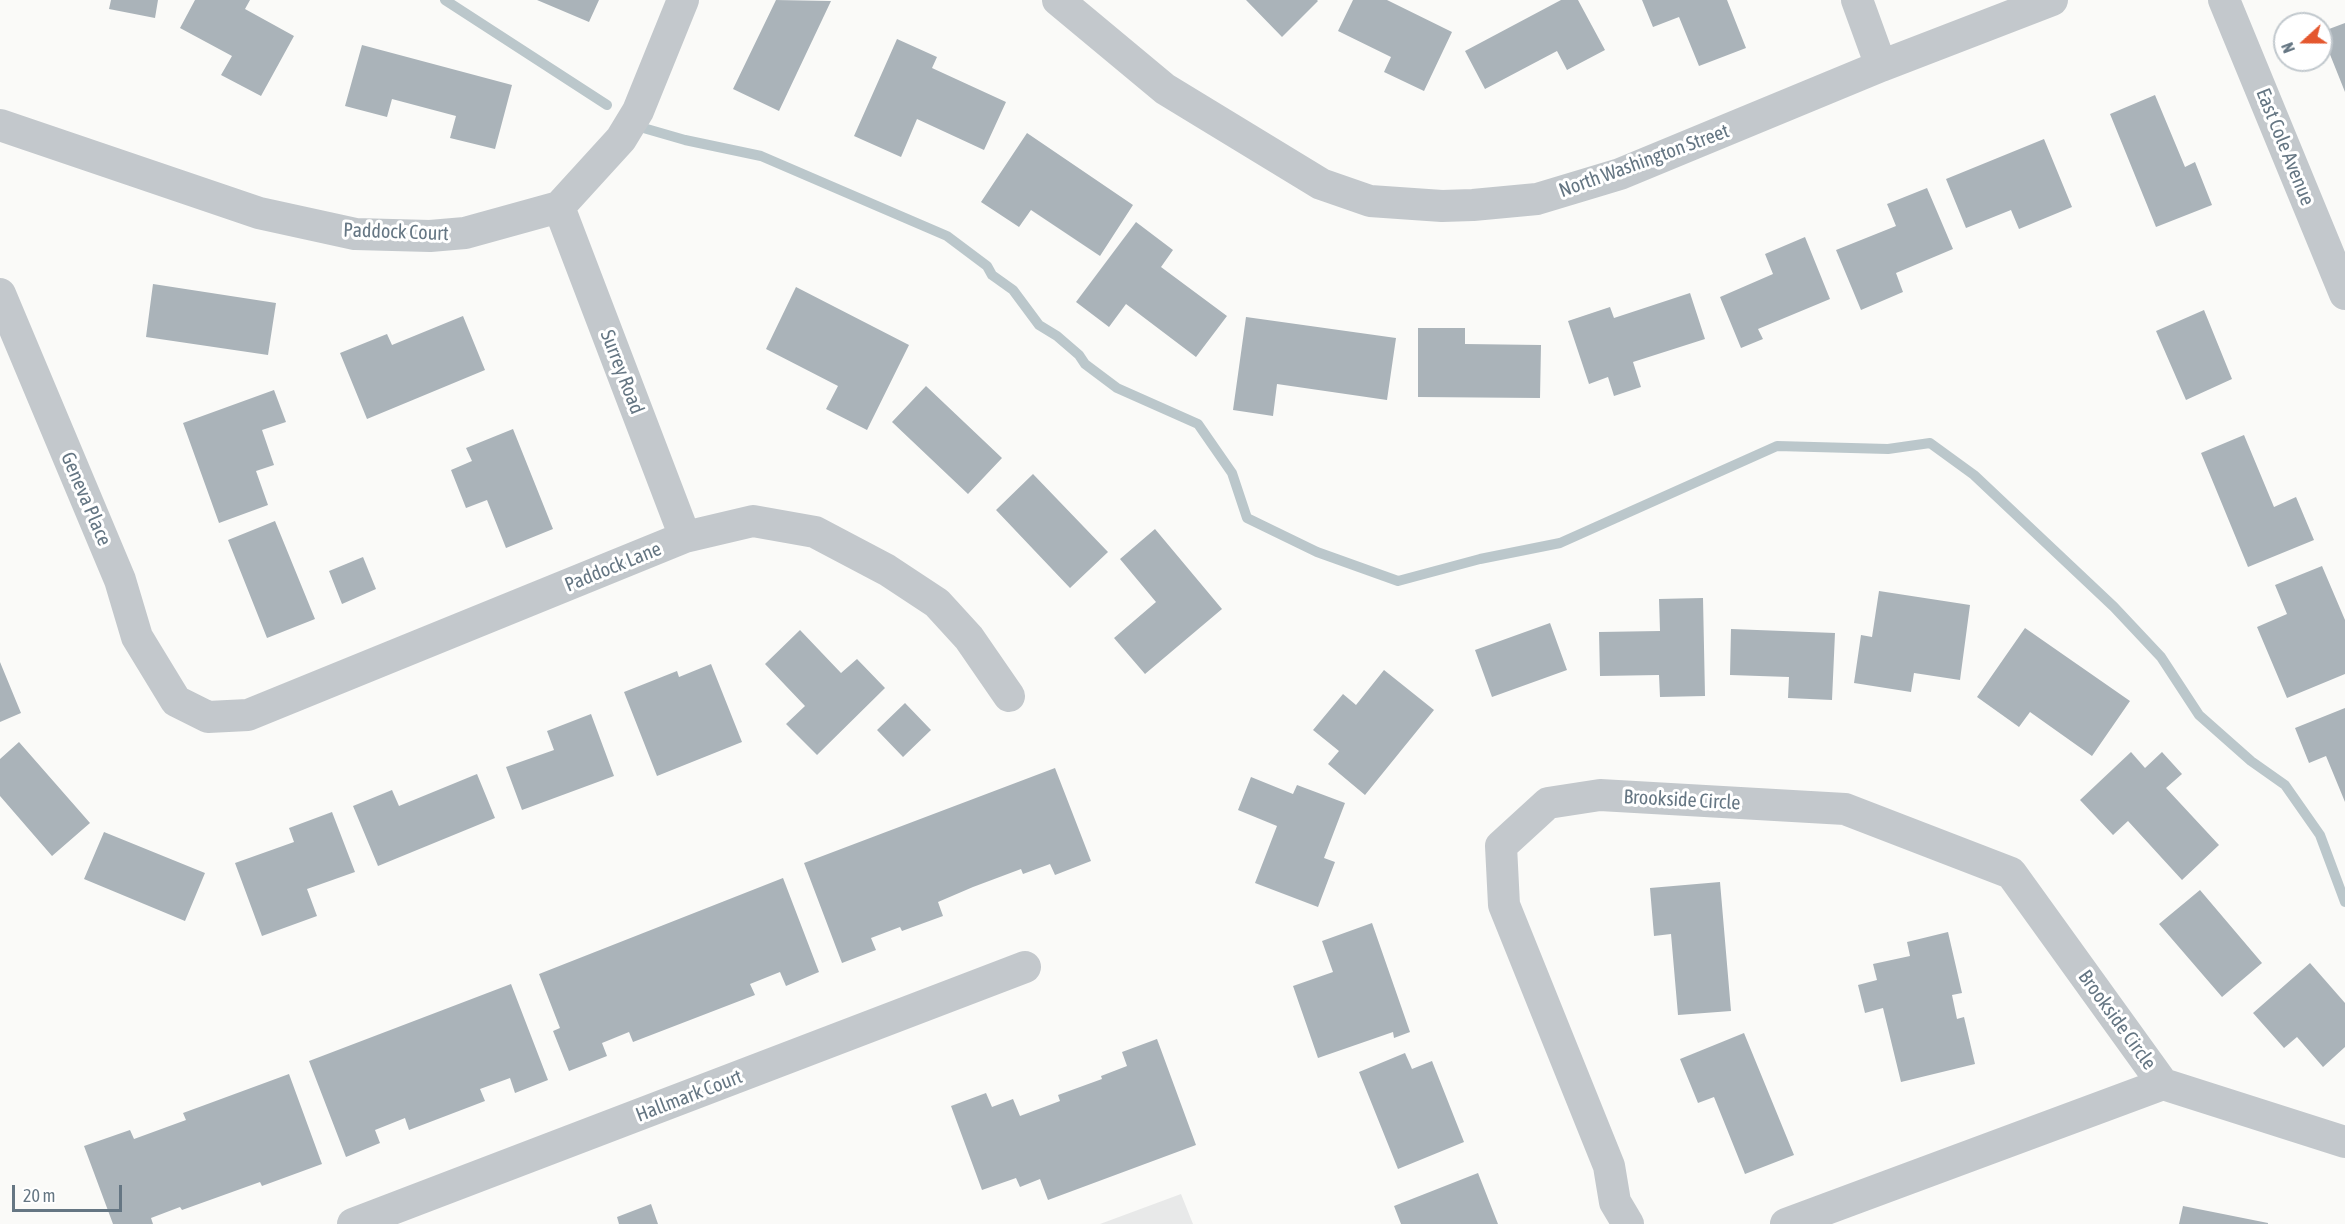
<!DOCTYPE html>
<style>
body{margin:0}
#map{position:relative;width:2345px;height:1224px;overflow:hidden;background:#fafaf8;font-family:"Asap Condensed",sans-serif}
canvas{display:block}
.north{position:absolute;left:2273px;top:12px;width:60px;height:60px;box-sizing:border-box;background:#fff;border:2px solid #c1c8cd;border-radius:50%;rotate:249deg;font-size:16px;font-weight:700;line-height:24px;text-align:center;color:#657683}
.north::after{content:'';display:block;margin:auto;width:21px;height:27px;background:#e4572e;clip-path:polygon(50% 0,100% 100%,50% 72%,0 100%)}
.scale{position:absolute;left:12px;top:1185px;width:110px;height:27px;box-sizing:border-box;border:3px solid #657683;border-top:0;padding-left:8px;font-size:18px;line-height:21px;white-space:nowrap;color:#657683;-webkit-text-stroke:4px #fff;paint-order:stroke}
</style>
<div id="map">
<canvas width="2345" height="1224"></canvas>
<div class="north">N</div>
<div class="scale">20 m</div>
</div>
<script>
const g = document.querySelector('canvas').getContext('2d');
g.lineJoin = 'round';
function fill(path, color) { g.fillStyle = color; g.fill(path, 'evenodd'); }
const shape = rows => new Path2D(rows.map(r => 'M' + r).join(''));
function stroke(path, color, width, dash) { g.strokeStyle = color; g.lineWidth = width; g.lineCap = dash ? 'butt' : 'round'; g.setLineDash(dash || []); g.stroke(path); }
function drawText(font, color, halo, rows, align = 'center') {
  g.font = font + ' "Asap Condensed",sans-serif'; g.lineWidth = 6; g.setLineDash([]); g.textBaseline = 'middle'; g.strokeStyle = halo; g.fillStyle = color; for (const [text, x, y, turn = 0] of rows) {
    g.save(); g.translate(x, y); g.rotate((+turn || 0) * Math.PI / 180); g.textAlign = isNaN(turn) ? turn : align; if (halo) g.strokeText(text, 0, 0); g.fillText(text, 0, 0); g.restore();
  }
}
fill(shape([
 [1181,1194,1193,1224,1100,1224]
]), '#e8e9e9');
stroke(shape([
 [445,0,607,105],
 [640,127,685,140,761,156,947,236,987,266,992,275,1013,290,1039,325,1057,336,1079,355,1085,364,1117,388,1198,424,1232,473,1247,518,1317,552,1398,581,1480,559,1560,543,1777,446,1888,449,1930,443,1974,475,2114,607,2161,657,2199,715,2251,761,2285,785,2320,835,2345,902]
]), '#bbc7cb', 10);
fill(shape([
 [111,0,158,0,155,18,109,9],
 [195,0,250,0,245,9,294,36,261,96,221,75,232,56,180,28],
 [537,0,599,0,589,22],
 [776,0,831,1,779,111,733,89],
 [1246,0,1317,0,1318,1,1282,37],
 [1353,0,1387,0,1452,32,1424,91,1384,72,1391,57,1338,31],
 [1561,0,1578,0,1605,50,1567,70,1557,51,1485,89,1465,51],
 [1642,0,1727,0,1746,48,1699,66,1679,17,1653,27],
 [2345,23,2345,92,2321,32],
 [897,39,937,57,932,68,1006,102,984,150,917,119,901,157,854,136],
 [362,45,512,85,495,149,450,138,456,116,392,99,387,117,345,106],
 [2155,95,2185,167,2195,162,2212,205,2156,227,2110,114],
 [1027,133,1133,205,1100,256,1031,210,1019,227,981,202],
 [2044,139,2072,207,2019,229,2011,210,1966,228,1946,179],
 [1927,188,1953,249,1896,273,1903,292,1861,310,1836,250,1896,226,1887,204],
 [1136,222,1173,250,1161,267,1227,316,1196,357,1126,304,1109,327,1076,302],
 [1805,237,1830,299,1758,329,1763,339,1741,348,1720,297,1773,274,1765,254],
 [153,284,276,303,268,355,146,337],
 [796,287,909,345,867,430,826,409,838,386,766,349],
 [1690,293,1705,339,1633,362,1641,387,1614,396,1608,377,1589,384,1568,321,1610,307,1614,318],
 [2204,310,2232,379,2186,400,2156,331],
 [463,316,485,370,367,419,340,353,387,334,392,345],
 [1246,317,1396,338,1387,400,1277,384,1273,416,1233,410],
 [1418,328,1465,328,1465,344,1541,345,1540,398,1418,397],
 [926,386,1002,458,968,494,892,422],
 [274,390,286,422,262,430,274,465,256,471,268,505,219,523,183,423],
 [513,429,553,529,506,548,487,500,466,508,451,470,472,461,466,448],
 [2244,435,2274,507,2296,497,2314,540,2248,567,2201,453],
 [1033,474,1108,552,1070,588,996,510],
 [275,521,315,619,267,638,228,540],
 [1155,529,1222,609,1145,674,1114,638,1156,602,1120,559],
 [363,557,376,589,342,604,329,571],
 [2322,566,2345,620,2345,674,2287,698,2257,627,2287,614,2275,585],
 [1879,591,1970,605,1960,680,1914,673,1911,692,1854,683,1861,635,1872,637],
 [1703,598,1705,696,1660,697,1659,675,1600,676,1599,632,1660,631,1659,599],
 [1550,623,1567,670,1492,697,1475,650],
 [2025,628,2130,701,2092,756,2030,712,2019,727,1977,697],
 [1731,629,1835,633,1832,700,1788,698,1789,677,1730,675],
 [800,630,841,673,857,659,885,688,817,755,786,724,805,706,765,664],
 [0,662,21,713,0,722],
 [711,664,742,742,657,776,624,692,677,671,679,677],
 [1384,670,1434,710,1365,795,1328,764,1339,751,1313,730,1343,694,1356,705],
 [905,703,931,730,903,757,877,730],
 [2345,708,2345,802,2326,756,2309,763,2295,728],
 [591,714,614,776,522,810,506,767,554,750,547,731],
 [19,742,90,823,52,856,0,796,0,759],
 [2131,752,2145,768,2162,752,2182,774,2166,788,2219,845,2182,880,2128,821,2113,835,2080,800],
 [1055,768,1091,861,1055,875,1050,864,1023,874,1021,869,973,887,938,902,943,916,902,931,900,927,871,938,876,950,842,963,804,863],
 [477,774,495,818,378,866,353,806,392,790,399,806],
 [1251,777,1293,794,1297,785,1345,803,1324,858,1335,862,1318,907,1255,883,1277,826,1238,810],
 [332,812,355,872,307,889,317,916,262,936,235,863,294,842,289,828],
 [104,832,205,873,185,921,84,879],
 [783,878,819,972,786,986,780,972,750,984,755,995,633,1042,629,1032,602,1043,607,1056,569,1071,553,1031,560,1028,539,974],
 [1720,882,1731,1011,1678,1015,1671,934,1654,936,1650,888],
 [2200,890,2262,963,2222,997,2159,924],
 [1372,923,1410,1032,1394,1038,1393,1032,1318,1058,1293,986,1333,972,1322,941],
 [1948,932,1962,993,1952,995,1957,1019,1964,1017,1975,1064,1901,1082,1883,1008,1865,1013,1858,985,1877,980,1873,964,1910,956,1907,942],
 [2310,963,2345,1003,2345,1047,2323,1067,2297,1037,2284,1048,2253,1013],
 [511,984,548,1080,515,1093,510,1078,480,1089,485,1101,409,1130,405,1118,375,1130,380,1143,346,1157,309,1061],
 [1744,1033,1794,1155,1745,1174,1714,1097,1698,1103,1680,1059],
 [1157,1039,1196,1145,1048,1200,1040,1179,1020,1187,1016,1178,982,1190,951,1106,986,1093,992,1107,1013,1099,1020,1116,1060,1101,1058,1095,1102,1079,1101,1076,1127,1066,1122,1052],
 [1405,1053,1412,1069,1432,1061,1464,1142,1398,1169,1359,1072],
 [289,1074,322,1164,262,1186,260,1182,182,1210,180,1207,151,1218,153,1224,113,1224,84,1146,130,1130,134,1139,186,1120,183,1113],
 [1478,1173,1498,1224,1401,1224,1394,1206],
 [651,1204,658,1224,619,1224,617,1217],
 [2183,1206,2268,1223,2268,1224,2179,1224]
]), '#aab3b9');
stroke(shape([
 [1058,0,1165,89,1321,184,1370,201,1442,206,1473,205,1537,199,1620,174,1881,66,2052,0],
 [1857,0,1881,66],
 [2224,0,2345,294],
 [0,125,259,213,355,234,430,236,465,233,559,207,621,139,638,111,683,0],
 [559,207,685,537],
 [0,294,120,580,137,637,176,701,208,717,248,715,685,537,753,521,815,532,887,570,937,603,969,638,1009,696],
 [353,1224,1025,967],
 [1628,1224,1615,1202,1609,1166,1504,905,1501,846,1548,803,1600,795,1845,809,2011,873,2163,1084,2345,1142],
 [1786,1224,2163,1084]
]), '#c3c8cc', 32);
drawText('20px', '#657683', '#fff', [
 ["East Cole Avenue",2285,147,68],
 ["North Washington Street",1644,161,-20],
 ["Paddock Court",396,232,2],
 ["Surrey Road",622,372,69],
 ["Geneva Place",86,499,67],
 ["Paddock Lane",613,567,-22],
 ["Brookside Circle",1682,800,3],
 ["Brookside Circle",2117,1020,54],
 ["Hallmark Court",689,1096,-21]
]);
</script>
